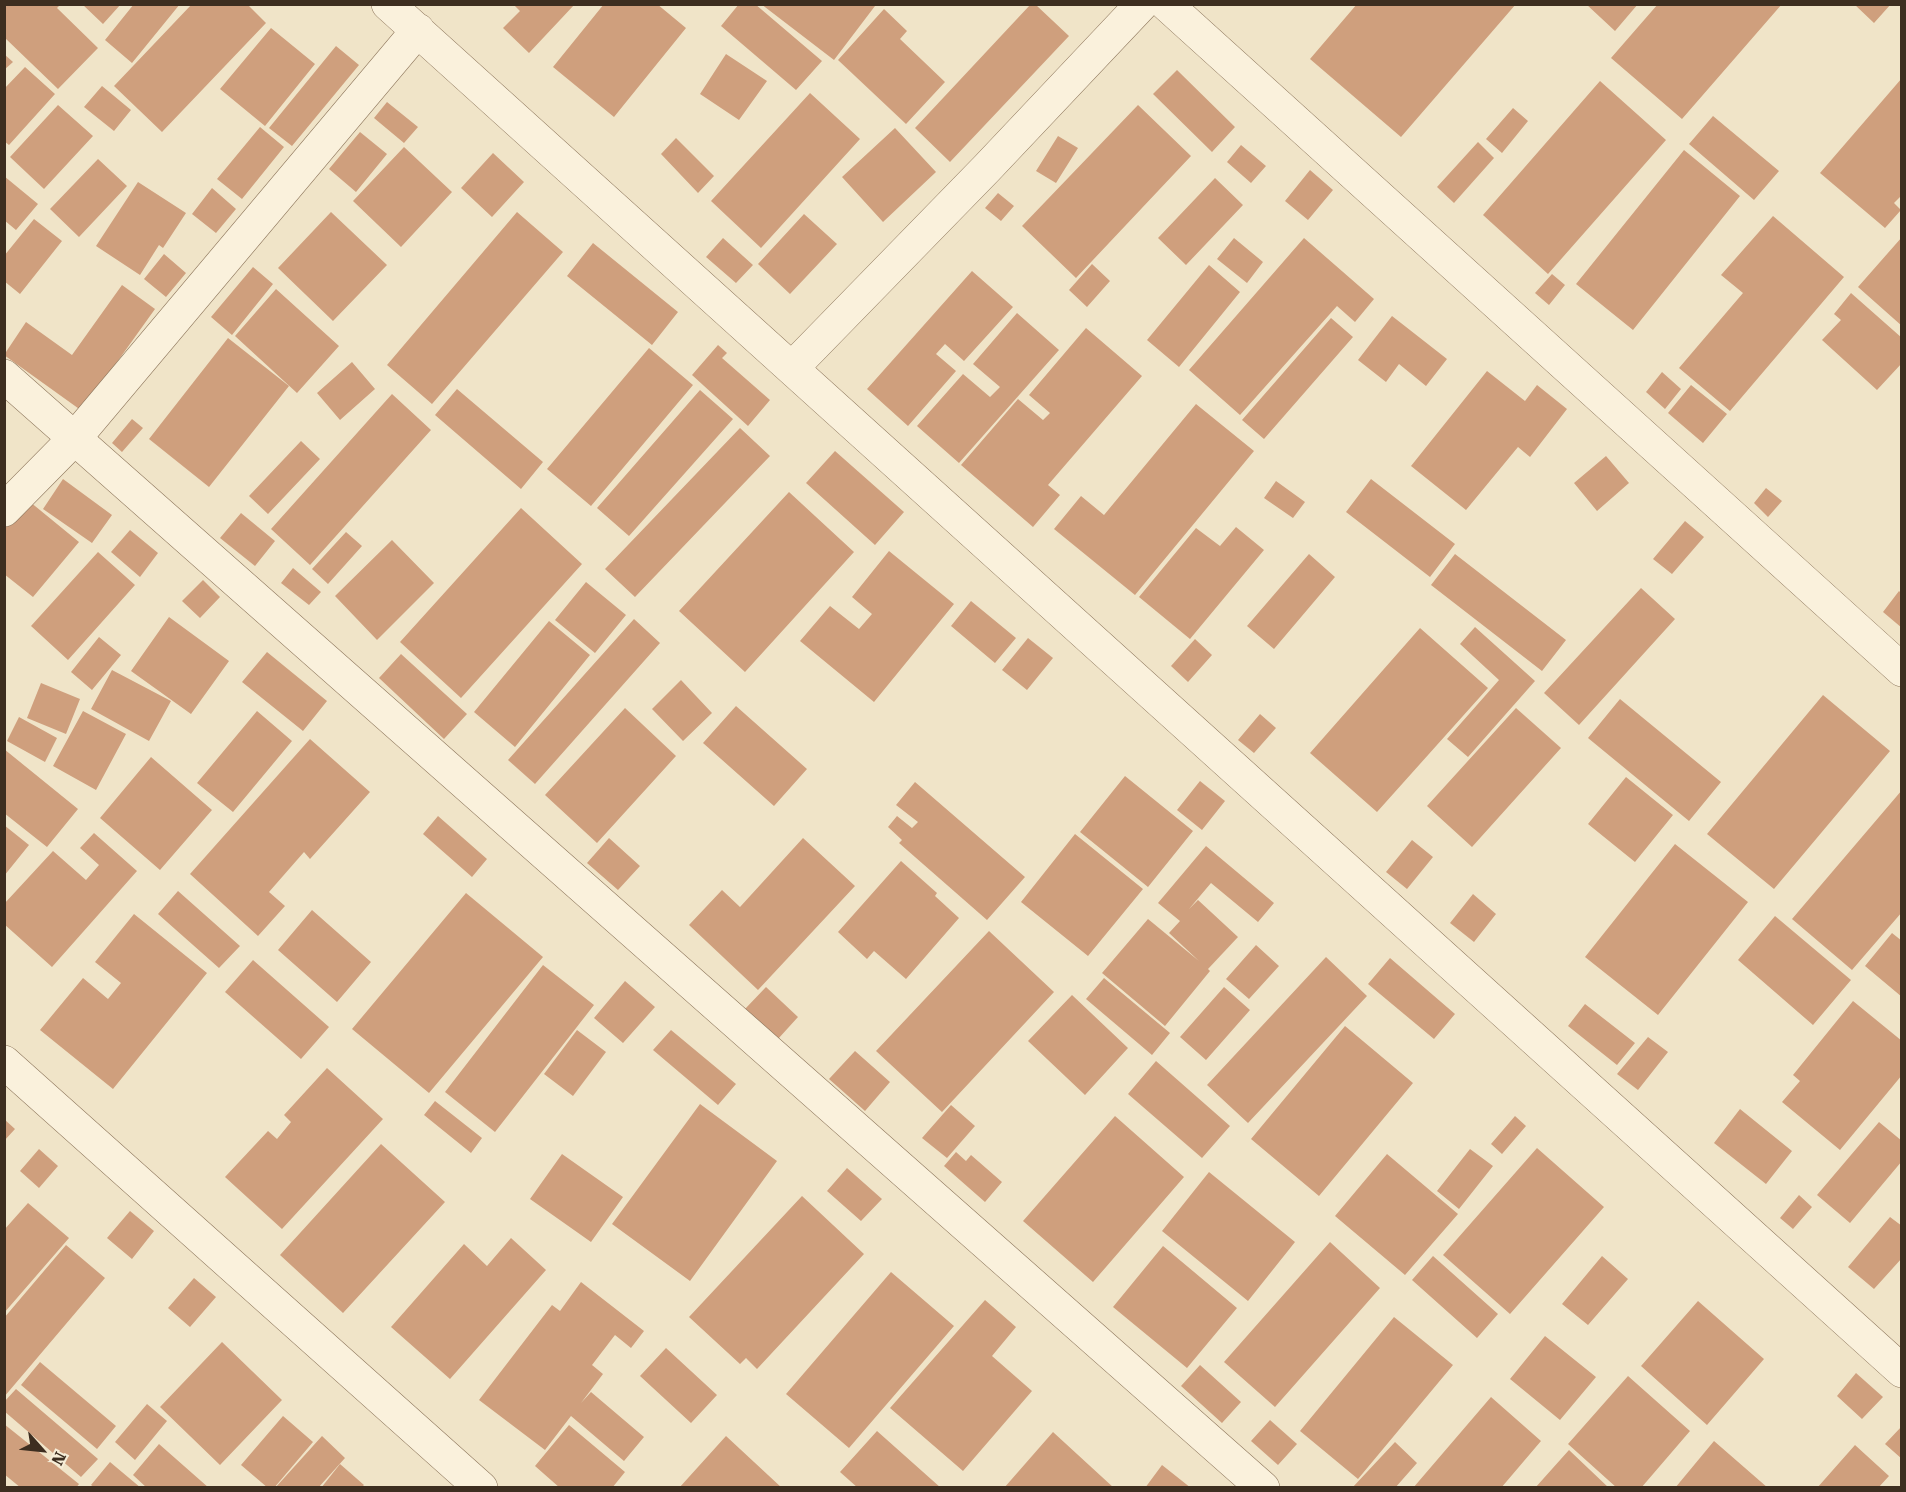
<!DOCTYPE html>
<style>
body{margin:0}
#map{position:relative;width:1906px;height:1492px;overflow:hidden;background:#f0e4c8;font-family:"Roboto Serif",serif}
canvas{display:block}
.frame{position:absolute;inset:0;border:6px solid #3d2e20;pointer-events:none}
.north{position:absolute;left:12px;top:1420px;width:60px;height:60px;-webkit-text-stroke:4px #f7eed8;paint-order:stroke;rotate:117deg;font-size:16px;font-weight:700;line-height:24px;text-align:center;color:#3d2e20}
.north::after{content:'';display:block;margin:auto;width:21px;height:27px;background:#3d2e20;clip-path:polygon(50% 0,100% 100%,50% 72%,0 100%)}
</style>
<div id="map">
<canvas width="1906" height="1492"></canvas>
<div class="frame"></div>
<div class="north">N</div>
</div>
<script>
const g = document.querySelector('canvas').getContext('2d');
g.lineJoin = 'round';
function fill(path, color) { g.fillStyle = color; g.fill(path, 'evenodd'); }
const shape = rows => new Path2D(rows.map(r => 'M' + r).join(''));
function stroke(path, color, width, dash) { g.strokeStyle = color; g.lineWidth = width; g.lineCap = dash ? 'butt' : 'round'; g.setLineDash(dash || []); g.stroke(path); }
fill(shape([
 [8,4,61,4,57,8,98,48,58,89,4,37,4,8],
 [82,4,121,4,103,24],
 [134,4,180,4,132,63,105,40],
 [192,4,247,4,266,23,162,132,114,86],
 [513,4,575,4,529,53,503,28,520,11],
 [604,4,657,4,686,28,614,117,553,67],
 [739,4,755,4,822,61,796,90,721,26],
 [761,4,872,4,875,6,834,60],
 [1357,4,1516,4,1401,137,1310,59],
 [1586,4,1638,4,1615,31],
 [1658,4,1782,4,1682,119,1611,58],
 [1854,4,1891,4,1874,23],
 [1030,5,1036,5,1069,36,950,162,915,128],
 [884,9,907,31,900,39,945,82,906,124,838,60],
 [271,28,315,64,265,126,220,89],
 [336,46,359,65,292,146,269,128],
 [4,54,13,62,4,70],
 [726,54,767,81,739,120,700,94],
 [25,67,55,94,9,145,4,141,4,89],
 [1177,70,1235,127,1212,152,1153,94],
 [1902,78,1902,195,1894,203,1901,210,1885,228,1820,173],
 [1600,81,1666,140,1548,274,1483,215],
 [102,86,131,110,114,131,84,107],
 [810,93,860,139,761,248,711,201],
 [387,102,418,127,404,143,374,118],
 [58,105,93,136,44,189,10,157],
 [1138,105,1191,156,1076,278,1022,226],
 [1513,108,1528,121,1502,153,1486,139],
 [1713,116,1779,171,1754,200,1689,144],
 [260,127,284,147,242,199,217,179],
 [895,128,936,172,883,222,842,177],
 [360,132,387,154,356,192,329,169],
 [1058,136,1078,148,1056,183,1036,171],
 [676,138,714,176,698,193,661,154],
 [1478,142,1494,158,1454,203,1437,187],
 [1241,145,1266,166,1251,183,1227,162],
 [404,147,452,192,401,247,353,201],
 [1684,150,1740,196,1633,330,1576,284],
 [493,153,524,182,492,217,461,188],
 [98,159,127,186,79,237,50,209],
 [1310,170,1333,190,1308,220,1285,201],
 [4,176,38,204,16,230,4,220],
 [1215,178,1243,205,1186,265,1158,238],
 [138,182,186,213,163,248,159,245,140,275,96,246],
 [212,188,236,209,216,233,192,214],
 [998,193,1014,206,1001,221,985,208],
 [331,212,387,265,333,321,278,268],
 [517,212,563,252,432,404,387,365],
 [804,214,837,244,790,294,758,264],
 [1773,216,1844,277,1730,411,1679,368,1743,293,1721,275],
 [34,219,62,241,20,294,4,281,4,256],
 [1902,237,1902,326,1858,287],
 [723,238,753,265,736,283,706,257],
 [1234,238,1263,262,1247,283,1217,259],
 [1304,238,1374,299,1355,322,1337,306,1240,415,1189,370],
 [593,243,678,312,652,345,567,276],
 [164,254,186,273,166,297,144,279],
 [1092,264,1110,281,1087,307,1069,290],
 [1209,265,1240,292,1179,367,1147,340],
 [253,267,273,284,232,335,211,317],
 [972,271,1013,307,964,361,945,344,936,354,956,371,908,426,867,389],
 [1552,274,1565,285,1549,305,1535,293],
 [122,285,155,309,82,411,4,355,26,322,72,355],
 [276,289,339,346,297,393,235,336],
 [1851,293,1902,338,1902,363,1877,390,1822,340,1841,320,1834,314],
 [1017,313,1059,350,959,463,917,426,963,374,990,397,1000,387,973,364],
 [1392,316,1447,359,1426,386,1399,364,1386,382,1358,360],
 [1331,318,1353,337,1264,439,1242,420],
 [1086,328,1142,376,1048,485,1060,495,1033,527,961,465,1018,399,1043,420,1050,413,1029,395],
 [228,338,289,386,209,487,149,439],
 [718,345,727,353,722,358,770,400,748,426,692,375],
 [649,348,693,385,591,506,547,469],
 [352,362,375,389,340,420,317,393],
 [1487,371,1525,401,1537,385,1567,409,1530,457,1518,447,1466,510,1411,466],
 [1662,372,1681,389,1665,409,1646,392],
 [1691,385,1727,414,1703,443,1668,413],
 [457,389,543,462,521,489,435,415],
 [700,390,733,419,629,536,597,508],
 [392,394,431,430,310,565,271,529],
 [1196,404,1254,451,1135,595,1054,529,1081,496,1104,515],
 [132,419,143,428,122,452,112,443],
 [740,428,770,456,635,597,605,569],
 [301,441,320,459,268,514,249,496],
 [835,451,904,512,875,545,806,483],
 [1606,456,1629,483,1597,511,1574,483],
 [63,479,112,515,92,543,43,509],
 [1371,479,1455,544,1430,577,1346,512],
 [1276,481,1305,502,1293,518,1264,498],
 [1766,488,1782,501,1768,517,1754,503],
 [789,492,854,552,745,672,679,611],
 [24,497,79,542,33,597,4,574,4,520],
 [521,508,582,564,461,698,400,642],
 [241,513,275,541,255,566,220,538],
 [1685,521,1704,537,1672,574,1653,559],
 [1236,527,1264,550,1190,639,1139,597,1196,528,1220,546],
 [130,530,158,553,140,577,111,552],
 [346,532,362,546,328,584,312,569],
 [392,540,434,583,377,640,335,596],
 [889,551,954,604,874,702,800,641,830,606,859,629,872,614,852,597],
 [98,552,135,585,68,660,31,626],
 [1309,554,1335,577,1274,649,1247,626],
 [1455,554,1566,640,1542,671,1431,585],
 [293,568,321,592,309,605,281,583],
 [203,580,220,597,200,618,182,601],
 [586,582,626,615,595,653,555,620],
 [1641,588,1675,619,1579,725,1544,693],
 [1899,591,1902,594,1902,628,1883,612],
 [971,601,1016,638,995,663,951,626],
 [169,617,229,661,191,714,131,671],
 [634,619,660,643,535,784,508,760],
 [549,621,590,655,515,747,474,712],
 [1475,627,1535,681,1468,757,1447,739,1499,680,1460,644],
 [1420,628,1488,688,1377,812,1310,753],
 [99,637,121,655,92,690,71,672],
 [1028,638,1053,658,1027,690,1002,670],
 [1195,639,1212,655,1188,682,1171,666],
 [267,652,327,701,303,731,242,682],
 [401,654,467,714,444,739,379,678],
 [112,670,171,701,149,741,91,709],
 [681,680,712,713,683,741,652,709],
 [41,683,80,699,66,734,27,718],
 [1823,695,1890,751,1774,889,1707,834],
 [1620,699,1721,782,1689,821,1588,738],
 [736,706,807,769,774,806,703,743],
 [625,708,676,756,597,843,545,795],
 [1516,708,1561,748,1472,847,1427,806],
 [83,711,126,734,96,790,53,766],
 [257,711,292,741,233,812,197,783],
 [1260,714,1276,728,1254,753,1238,740],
 [19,717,57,738,45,762,7,741],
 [310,739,370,792,310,859,304,852,269,892,285,906,258,936,190,874],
 [4,749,78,809,47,847,4,813],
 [151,757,212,810,160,870,100,818],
 [1125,776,1193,831,1148,887,1080,832],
 [1626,777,1673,815,1635,862,1588,824],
 [1200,781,1225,801,1202,830,1177,810],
 [915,782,1025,877,987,920,899,843,902,840,888,827,897,816,912,828,918,822,896,805],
 [1902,790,1902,912,1852,970,1792,919],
 [438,816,487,859,472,877,423,834],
 [4,825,29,845,4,876],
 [94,833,137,871,52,967,4,924,4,904,53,851,86,880,99,865,80,848],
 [1075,834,1143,889,1088,956,1021,902],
 [609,838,640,866,618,890,587,863],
 [803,838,855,886,758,990,689,925,722,890,740,907],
 [1412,840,1433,857,1407,889,1386,872],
 [1675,844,1748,902,1658,1015,1585,957],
 [1206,846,1274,903,1258,922,1211,883,1189,909,1198,900,1238,937,1208,969,1210,971,1165,1026,1102,973,1148,919,1199,961,1169,933,1180,921,1158,903],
 [901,861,937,893,935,896,959,918,906,979,874,951,867,959,838,932],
 [178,891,240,946,219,968,158,914],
 [466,893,543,957,429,1093,352,1029],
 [1473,894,1496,914,1474,942,1450,923],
 [312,910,371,962,337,1002,278,950],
 [134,914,207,973,113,1089,40,1030,83,978,108,999,121,983,95,962],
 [1775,916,1851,980,1813,1025,1738,960],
 [989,931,1054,992,942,1112,876,1051],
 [1892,933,1902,941,1902,997,1865,966],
 [1256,945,1279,966,1249,999,1226,979],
 [1326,957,1367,996,1248,1123,1207,1085],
 [1390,958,1455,1014,1434,1039,1368,984],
 [253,960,329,1027,301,1059,225,992],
 [543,965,594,1005,495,1132,445,1092],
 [1104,978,1170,1033,1152,1055,1086,999],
 [625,981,655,1007,623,1043,594,1018],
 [766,987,798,1017,778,1039,745,1009],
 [1224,987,1250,1010,1206,1060,1180,1037],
 [1072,995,1128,1048,1085,1095,1028,1041],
 [1853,1001,1902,1041,1902,1075,1840,1150,1782,1102,1800,1081,1793,1075],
 [1585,1004,1635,1043,1617,1065,1568,1026],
 [1345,1026,1413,1083,1319,1196,1251,1139],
 [577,1030,606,1052,573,1096,544,1074],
 [671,1030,736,1084,718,1105,653,1050],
 [1648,1037,1668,1052,1638,1090,1617,1074],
 [855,1051,890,1082,865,1111,829,1079],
 [1156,1061,1230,1126,1202,1158,1128,1094],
 [327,1068,383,1119,282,1229,225,1177,268,1131,277,1139,291,1122,284,1115],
 [435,1101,482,1138,471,1153,424,1115],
 [700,1104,777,1161,690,1281,612,1224],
 [951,1105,975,1126,947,1158,922,1138],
 [1740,1109,1792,1151,1766,1184,1714,1143],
 [1115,1116,1184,1177,1093,1282,1023,1221],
 [1515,1116,1526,1126,1502,1154,1491,1144],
 [4,1119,15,1129,4,1141],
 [1879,1122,1902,1141,1902,1161,1850,1223,1817,1195],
 [381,1144,445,1202,343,1313,280,1255],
 [1537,1148,1604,1207,1510,1314,1443,1255],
 [39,1149,58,1166,39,1188,20,1171],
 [1470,1149,1493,1166,1459,1209,1437,1191],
 [956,1152,966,1161,971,1155,1002,1182,985,1202,944,1166],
 [562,1154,623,1197,591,1242,530,1199],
 [1387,1154,1458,1214,1405,1275,1335,1216],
 [847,1168,882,1199,861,1221,827,1191],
 [1209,1172,1295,1242,1248,1301,1162,1231],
 [1799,1195,1812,1207,1793,1229,1780,1218],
 [802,1196,864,1254,757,1369,746,1358,740,1364,689,1317],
 [28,1203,69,1238,4,1313,4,1230],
 [130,1211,154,1231,132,1259,107,1238],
 [1890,1217,1902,1226,1902,1258,1874,1289,1848,1267],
 [511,1238,546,1270,450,1379,391,1327,464,1244,487,1266],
 [1330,1242,1380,1288,1275,1407,1224,1362],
 [66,1245,105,1278,4,1397,4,1318],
 [1163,1246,1237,1308,1187,1368,1113,1307],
 [1433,1256,1498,1314,1477,1338,1412,1280],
 [1602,1256,1628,1279,1588,1325,1562,1304],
 [891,1272,954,1326,849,1448,786,1394],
 [194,1278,216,1297,190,1327,168,1308],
 [581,1282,644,1331,631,1348,615,1335,592,1365,603,1374,581,1403,591,1392,644,1437,624,1461,571,1416,545,1450,479,1400,552,1305,560,1311],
 [985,1300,1016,1327,992,1356,1032,1391,963,1471,890,1408],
 [1698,1301,1764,1359,1707,1425,1641,1366],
 [1394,1317,1453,1365,1358,1479,1300,1431],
 [1545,1336,1596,1377,1560,1420,1510,1379],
 [222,1342,282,1400,220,1465,160,1407],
 [666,1348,717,1395,691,1423,640,1376],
 [40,1362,116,1426,97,1449,21,1385],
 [1200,1365,1241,1402,1222,1423,1181,1386],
 [1856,1373,1883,1397,1862,1419,1837,1396],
 [1628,1376,1690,1431,1641,1488,1617,1488,1568,1444],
 [16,1389,98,1459,81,1477,4,1411,4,1402],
 [1491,1397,1541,1441,1501,1488,1413,1488],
 [147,1404,167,1421,135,1460,115,1442],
 [283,1416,313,1442,274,1488,268,1488,241,1465],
 [1270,1420,1297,1444,1278,1465,1251,1441],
 [4,1424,79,1484,76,1488,21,1488,4,1474],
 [569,1425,625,1472,612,1488,560,1488,535,1466],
 [1902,1426,1902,1459,1885,1444],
 [877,1431,941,1488,858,1488,840,1472],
 [1053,1432,1114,1488,1004,1488],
 [322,1436,345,1458,318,1488,275,1488],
 [726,1436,782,1488,679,1488],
 [1714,1441,1768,1488,1675,1488],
 [1395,1442,1417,1463,1395,1488,1352,1488],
 [159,1444,209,1488,147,1488,133,1475],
 [1855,1445,1889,1476,1878,1488,1817,1488],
 [1569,1450,1609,1488,1535,1488],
 [110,1462,141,1488,95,1488,91,1485],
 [340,1464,364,1485,361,1488,321,1488],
 [1162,1465,1191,1488,1145,1488]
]), '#cf9f7d');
const street = shape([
 [388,4,1902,1371],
 [1166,4,1902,670],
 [792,368,987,168,1142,4],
 [4,376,1263,1488],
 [4,510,75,438,418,30],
 [4,1062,481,1488]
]);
stroke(street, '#8d765c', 34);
stroke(street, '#faf1dc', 33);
</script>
